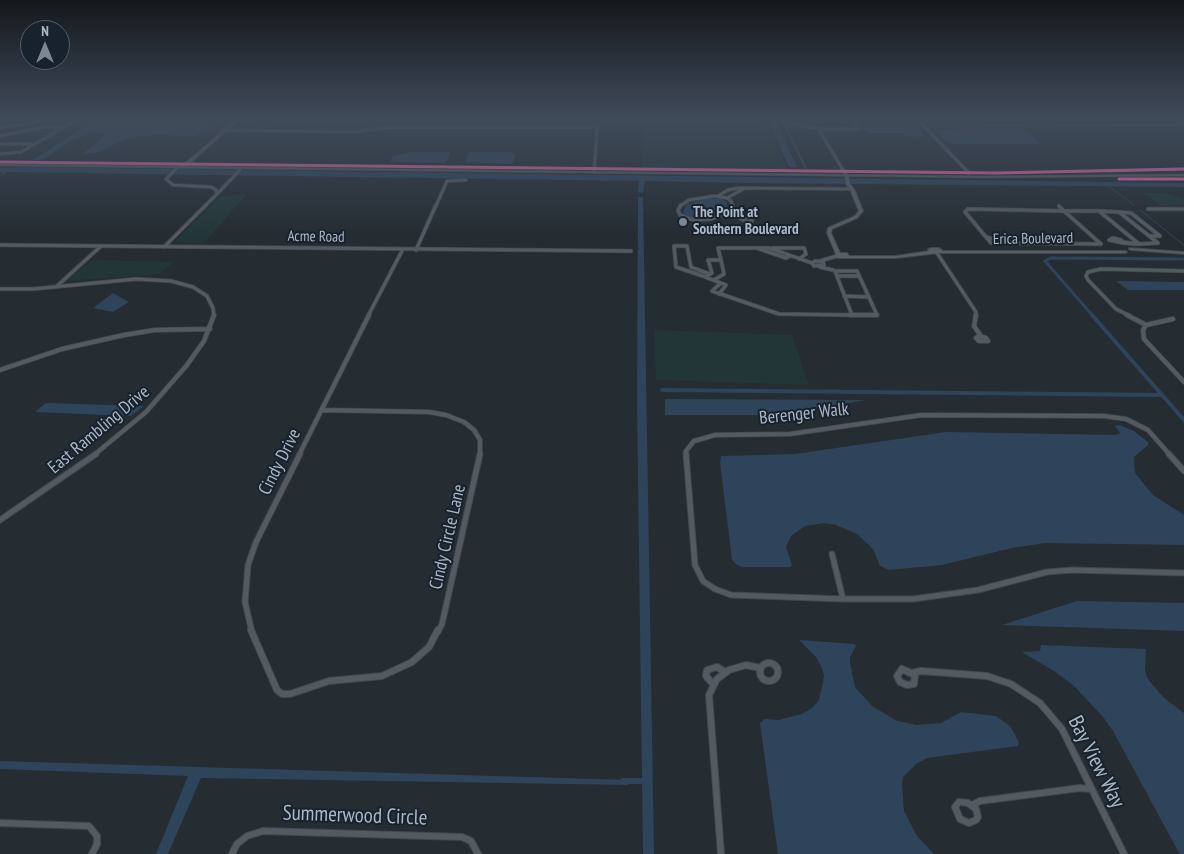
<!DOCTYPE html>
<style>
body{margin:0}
#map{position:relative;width:1184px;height:854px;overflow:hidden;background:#252c32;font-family:"PT Sans Narrow",sans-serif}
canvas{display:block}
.north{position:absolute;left:20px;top:20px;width:50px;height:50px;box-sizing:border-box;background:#18222d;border:1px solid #545e6a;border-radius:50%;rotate:0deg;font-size:14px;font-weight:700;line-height:20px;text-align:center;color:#adb8c6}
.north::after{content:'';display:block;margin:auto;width:18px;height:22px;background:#7d8792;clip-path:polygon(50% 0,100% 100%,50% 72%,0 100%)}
</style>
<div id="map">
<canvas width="1184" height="854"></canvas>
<div class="north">N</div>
</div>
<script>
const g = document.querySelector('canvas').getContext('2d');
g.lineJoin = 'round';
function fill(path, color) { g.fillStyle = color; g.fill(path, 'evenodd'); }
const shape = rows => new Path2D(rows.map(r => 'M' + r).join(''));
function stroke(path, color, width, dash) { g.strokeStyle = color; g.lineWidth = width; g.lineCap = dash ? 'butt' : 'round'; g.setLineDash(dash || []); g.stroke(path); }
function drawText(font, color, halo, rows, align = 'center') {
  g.font = font + ' "PT Sans Narrow",sans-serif'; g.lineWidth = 4; g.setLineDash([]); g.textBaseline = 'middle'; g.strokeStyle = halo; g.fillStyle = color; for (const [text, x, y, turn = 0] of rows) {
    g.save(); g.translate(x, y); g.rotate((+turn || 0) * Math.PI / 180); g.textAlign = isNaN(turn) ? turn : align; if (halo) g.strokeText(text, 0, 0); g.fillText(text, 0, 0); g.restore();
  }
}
fill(shape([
 [196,119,221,119,229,120,209,137,194,137,199,135,208,122],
 [281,119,594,119,593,126,388,125,358,130,254,129,262,122],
 [641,119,765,119,788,170,642,168],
 [1142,193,1167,193,1184,200,1184,205,1161,206],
 [247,194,204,243,174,242,220,197],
 [92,260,174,262,159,274,66,281],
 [654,330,792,335,809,385,656,380]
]), '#223638');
fill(shape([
 [96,119,143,123,196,119,208,122,212,125,207,130,193,137,166,135,139,136,123,140,100,152,83,154,103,137,104,134,94,132,72,140,44,159,33,160],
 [767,119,775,119,797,167,789,167],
 [1024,129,1041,144,952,144,942,139,935,130],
 [865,130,920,130,927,136,909,137,902,133,870,133],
 [409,152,449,152,450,153,447,161,443,163,390,162,393,156],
 [472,152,510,152,515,155,513,163,511,164,465,162,468,153],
 [24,167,1184,183,1184,187,747,183,645,181,643,193,638,192,639,181,7,172,0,177,3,173,0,172,0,168],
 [638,197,643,197,654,854,643,854,637,402],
 [705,198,721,199,727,202,727,206,722,213,712,217,693,218,683,213,686,205],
 [1116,281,1184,282,1184,290,1128,290],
 [113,293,129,302,113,312,93,308],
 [665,399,867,400,776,415,665,415],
 [46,403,144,406,131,416,35,412],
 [1119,425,1134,431,1148,442,1148,445,1134,457,1135,473,1153,495,1184,515,1184,545,1045,543,1012,548,942,565,889,570,880,566,873,549,857,534,836,525,824,523,805,526,791,536,786,547,792,565,790,567,742,567,737,565,732,560,720,462,721,456,795,454,946,432,1116,435,1120,433,1115,426],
 [1077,601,1184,603,1184,631,1002,625],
 [799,640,854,644,856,646,850,657,850,663,855,687,872,706,897,721,917,725,941,723,961,712,996,716,1010,726,1019,742,1018,746,927,758,916,764,903,777,902,785,904,811,917,836,934,854,778,854,760,723,765,719,779,720,802,714,812,708,819,700,823,683,824,675,821,666,816,657],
 [1041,645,1146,649,1145,669,1147,678,1164,698,1184,713,1184,854,1180,854,1178,851,1113,731,1103,717,1074,686,1054,671,1022,652,1040,651],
 [0,761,628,780,628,785,201,778,168,854,156,854,188,776,0,769]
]), '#2e445b');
stroke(shape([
 [1108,186,1134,205],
 [1140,210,1184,245]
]), '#2e445b', 1);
stroke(shape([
 [782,119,806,169],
 [931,126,1180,125],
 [786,127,812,128],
 [823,128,839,128],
 [859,128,919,128]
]), '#2e445b', 2.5);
stroke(shape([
 [1093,316,1045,261,1051,258,1184,259]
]), '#2e445b', 3);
stroke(shape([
 [1092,315,1184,420],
 [662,390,1162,395]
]), '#2e445b', 4);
stroke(shape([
 [623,781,646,781]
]), '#2e445b', 6);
const streetFar4 = shape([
 [789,119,794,124,818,128,846,175],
 [922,124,969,173],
 [0,128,50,119],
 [819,129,857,129,856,125],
 [221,130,356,132,387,127,598,127],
 [0,136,45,127,63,127],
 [0,144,31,144],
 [0,154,21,152,78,119],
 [176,169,166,179,173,185,211,187,216,190,217,194,205,206],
 [594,172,598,119],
 [217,194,240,170],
 [718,196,728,190,738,188,852,189],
 [727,198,745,188],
 [436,206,447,181,466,180],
 [680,206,689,200,714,196,727,198,731,201,733,206]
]);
const streetFar3 = shape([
 [681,205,678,210,680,215,694,220,711,219,728,213],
 [1059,206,1064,211],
 [968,209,1064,211,1101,244,991,243,965,212,968,209],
 [1148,209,1184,209],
 [1064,211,1099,211],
 [1099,211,1119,212,1158,243,1139,244,1099,211],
 [1119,212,1131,213,1160,236,1149,236],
 [728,213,744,218],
 [728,213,733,207,732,205],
 [746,217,751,218,752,221,747,222,741,219,746,217],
 [986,237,1007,243],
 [1113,238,1121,240,1123,243,1109,240,1113,238],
 [1123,242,1135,244,1123,243],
 [1135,244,1139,244],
 [0,245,631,251],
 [164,247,206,205],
 [757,248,718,248,721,260,708,260,712,273,705,277,721,283,712,291,779,314,852,315],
 [773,248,804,248,806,254,799,259],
 [416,250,436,205],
 [937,253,976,312,975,316],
 [790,256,786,258,757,248,769,248,812,263],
 [815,261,823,262,824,265,814,266,812,263,815,261],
 [820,261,837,256],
 [820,267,833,270],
 [835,271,857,271,877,315,852,315,835,271],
 [837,276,859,276],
 [706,277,676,267,674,246,687,246,691,267,710,274],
 [714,280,724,274,721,260],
 [57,286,101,246],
 [0,289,33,289,136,279,171,281,193,287,207,296,213,308,214,316],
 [719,294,726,285,721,283],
 [844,296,868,297],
 [368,316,403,249],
 [1130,316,1116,309,1088,280,1086,276,1088,272,1101,269,1184,271]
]);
const streetFar2 = shape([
 [850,315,852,315],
 [852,315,877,315],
 [976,315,974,326,981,336],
 [1127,315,1146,325],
 [1146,325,1143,330,1144,339,1184,382],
 [1146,325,1173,319],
 [979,336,986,338,988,341,979,341,976,338,979,336],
 [0,370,62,349,124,335,155,330,210,329],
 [322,410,429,412,446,415,464,422,474,430,480,440,480,455],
 [94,455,146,412,187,365,204,341,214,315],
 [299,455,369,315],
 [686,455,686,451,694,441,715,435,790,434,922,415,1104,416,1126,419,1148,430,1170,455]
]);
const streetFar1 = shape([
 [686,454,695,565,703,581,715,589,731,595,843,599,913,599,978,590,1047,572,1072,570,1184,573],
 [1169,454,1184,471],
 [0,520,96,454],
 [832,554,843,599],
 [252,632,245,602,248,565,256,542,300,454],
 [438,632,442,624,480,454]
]);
const street = shape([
 [251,630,277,690,282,694,290,694,329,681,382,676,412,662,429,647,438,630],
 '760 672a9 9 0 1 1 18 0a9 9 0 1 1-18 0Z',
 [902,669,915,675,914,684,907,685,900,682,897,676,902,669],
 [912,673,921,671,987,676,1011,684,1040,703,1062,729,1124,854],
 [713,684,706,676,707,670,717,667,725,672],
 [959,802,968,803,976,809,978,817,976,820,969,823,960,819,955,807,959,802],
 [972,805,980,801,1080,788,1091,789],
 [0,823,89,826,97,836,97,844,92,854],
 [232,854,237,844,247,836,263,831,462,837,471,841,478,854],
 [721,854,709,695,717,679,729,670,746,665,760,668]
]);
const secondary = shape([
 [236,119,239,120,190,163,181,168,179,168,179,166,188,161,236,119],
 [845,174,848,175,850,184,854,189,863,211,857,218,832,229,831,233,840,253,847,253,849,256,896,256,929,251,928,249,932,248,939,248,943,251,1125,251,1127,252,1125,253,939,253,896,258,838,258,835,256,836,254,827,233,828,228,855,216,859,211,850,189,846,184,845,174],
 [1129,248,1184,252,1184,254,1131,250,1129,249,1129,248]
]);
const primary = shape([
 [1174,119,1178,119,1184,122,1184,125,1174,119]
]);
const highway = shape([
 [0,164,985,176,1184,174,1184,176,985,178,0,166,0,164],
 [1184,168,1184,170,1108,172,1106,171,1108,170,1184,168]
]);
stroke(streetFar4, '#42484d', 4);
stroke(streetFar3, '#42484d', 4.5);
stroke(streetFar2, '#42484d', 5.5);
stroke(streetFar1, '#42484d', 7);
stroke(street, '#42484d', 8);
stroke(secondary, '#42484d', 2);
stroke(primary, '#42484f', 2);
stroke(highway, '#41484e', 1);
stroke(streetFar4, '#545a62', 2.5);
stroke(streetFar3, '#545a62', 3);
stroke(streetFar2, '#545a62', 4);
stroke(streetFar1, '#545a62', 5);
stroke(street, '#545a62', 6);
fill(secondary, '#585e66');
fill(primary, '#575d64');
fill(highway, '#5a5d60');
stroke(shape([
 [0,162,996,173,1184,169],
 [1119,179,1184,179]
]), '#f766af', 3);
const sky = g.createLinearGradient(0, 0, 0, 238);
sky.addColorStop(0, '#14181c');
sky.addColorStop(0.5, '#404b5a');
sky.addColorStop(1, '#404b5a00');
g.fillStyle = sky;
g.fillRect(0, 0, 1184, 238);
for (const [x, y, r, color] of [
 [683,222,5,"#7d8792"]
]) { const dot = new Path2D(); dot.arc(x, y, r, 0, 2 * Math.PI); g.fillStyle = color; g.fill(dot); stroke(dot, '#18222d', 2); }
drawText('bold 15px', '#adb8c6', '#18222d', [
 ["The Point at",693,213],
 ["Southern Boulevard",693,230]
], 'left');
drawText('15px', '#adb8c6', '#18222d', [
 ["Acme Road",316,237,1],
 ["Erica Boulevard",1033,239,-1]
]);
drawText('18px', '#adb8c6', '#18222d', [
 ["Berenger Walk",804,414,-6],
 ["East Rambling Drive",99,430,-40],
 ["Cindy Drive",280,462,-63],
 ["Cindy Circle Lane",448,537,-77]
]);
drawText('21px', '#adb8c6', '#18222d', [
 ["Bay View Way",1096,762,63],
 ["Summerwood Circle",355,816,2]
]);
</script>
